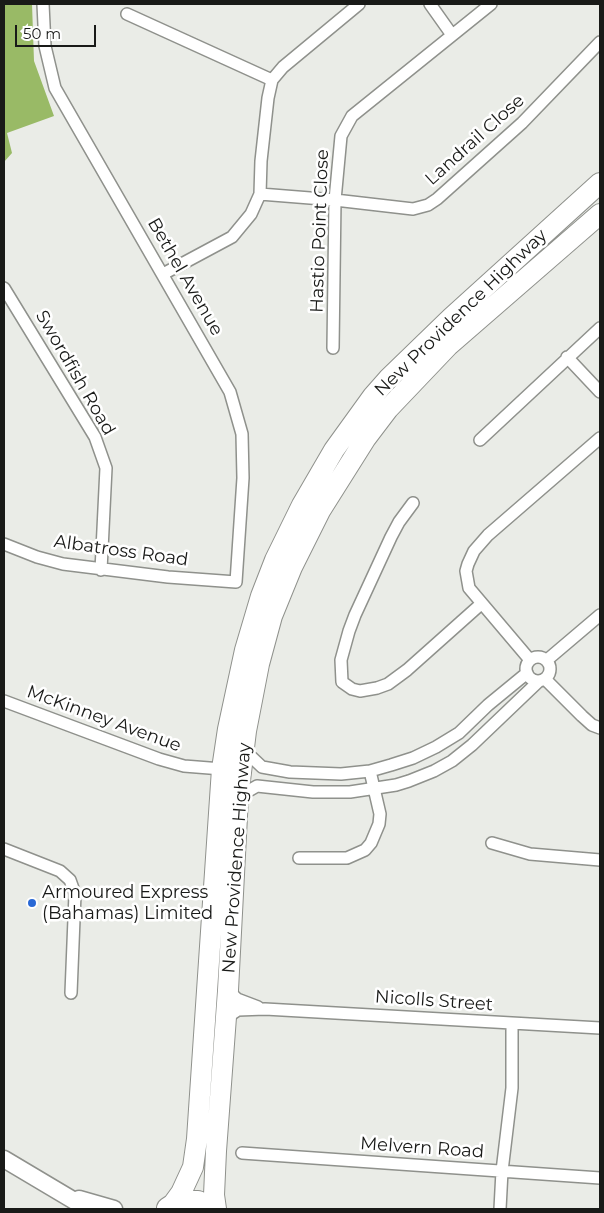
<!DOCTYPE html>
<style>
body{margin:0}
#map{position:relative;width:604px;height:1213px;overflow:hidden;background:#eaece7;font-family:Montserrat,sans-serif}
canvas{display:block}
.frame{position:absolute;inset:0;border:5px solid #191a18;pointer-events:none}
.scale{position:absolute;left:15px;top:25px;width:81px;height:22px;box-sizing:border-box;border:2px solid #191a18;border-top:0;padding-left:6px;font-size:15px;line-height:18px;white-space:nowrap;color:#191a18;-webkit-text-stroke:4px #fff;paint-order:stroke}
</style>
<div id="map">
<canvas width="604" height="1213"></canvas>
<div class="frame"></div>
<div class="scale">50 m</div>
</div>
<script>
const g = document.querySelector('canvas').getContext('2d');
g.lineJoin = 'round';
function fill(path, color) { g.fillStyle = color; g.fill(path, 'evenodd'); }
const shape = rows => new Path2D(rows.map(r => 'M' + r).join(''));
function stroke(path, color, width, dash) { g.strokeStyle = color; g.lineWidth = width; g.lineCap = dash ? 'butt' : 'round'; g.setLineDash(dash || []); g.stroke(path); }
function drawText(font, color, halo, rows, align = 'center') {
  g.font = font + ' Montserrat,sans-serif'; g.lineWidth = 5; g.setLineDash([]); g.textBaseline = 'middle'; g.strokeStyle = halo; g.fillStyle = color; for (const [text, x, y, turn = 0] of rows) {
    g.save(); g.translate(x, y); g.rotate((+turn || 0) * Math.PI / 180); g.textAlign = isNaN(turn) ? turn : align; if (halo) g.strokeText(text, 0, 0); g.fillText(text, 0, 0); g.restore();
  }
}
fill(shape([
 [4,4,32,4,34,61,54,116,7,133,12,153,4,162]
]), '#99ba66');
const minor = shape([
 [430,4,452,35],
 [127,14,272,80],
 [260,194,335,200,413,209,428,205,437,199,522,123,600,42],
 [163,274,232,237,251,214,260,194,261,161,268,98,272,80,283,67,359,4],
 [4,288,95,437,106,468,101,570],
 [333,348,335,200,341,136,352,116,491,4],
 [567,357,600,392],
 [480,440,600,328],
 [413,503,399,522,391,537,355,615,349,631,341,660,342,682,352,689,360,691,377,688,388,684,407,670,481,604],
 [4,544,37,557,63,564,168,577,236,582,243,478,242,434,230,392,55,88,45,46,43,4],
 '526 669a12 12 0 1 1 24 0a12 12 0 1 1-24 0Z',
 [530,660,469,588,466,571,468,564,474,551,488,535,600,438],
 [547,660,600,615],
 [545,679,582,716,592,725,600,728],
 [4,701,159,759,184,766,222,769],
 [243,749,262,767,290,772,341,774,370,771,391,765,413,758,436,747,459,733,488,705,527,673],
 [238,797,257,786,313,792,350,792,396,785,409,781,434,771,452,761,472,745,539,681],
 [492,843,530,854,600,860],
 [4,849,60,871,70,880,75,894,71,993],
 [299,858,347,858,365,850,371,843,379,824,380,814,370,771],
 [228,990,237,999,258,1007],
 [226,1018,238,1010,265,1009,600,1028],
 [242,1153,600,1178],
 [500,1209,502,1171,512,1088,512,1024]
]);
const secondary = shape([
 [4,1159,88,1209],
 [79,1199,114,1209]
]);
const trunk = shape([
 [173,1204,181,1193,193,1167,197,1139,222,769,228,729,245,650,261,596,275,560,302,505,334,450,373,396,388,379,451,318,600,183],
 [167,1208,173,1204,185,1201,198,1201,216,1209],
 [216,1209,214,1195,216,1151,228,990,238,797,246,731,259,664,272,616,292,567,320,511,366,438,388,409,448,346,600,214]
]);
stroke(minor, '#8f918c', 14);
stroke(secondary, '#8f918c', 19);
stroke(trunk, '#8f918c', 22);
stroke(minor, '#fff', 11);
stroke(secondary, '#fff', 16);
stroke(trunk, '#fff', 20);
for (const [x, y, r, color] of [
 [32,903,5,"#2968d5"]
]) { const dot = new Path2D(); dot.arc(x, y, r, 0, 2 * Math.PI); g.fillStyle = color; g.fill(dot); stroke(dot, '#fff', 2); }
drawText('18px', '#191a18', '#fff', [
 ["Landrail Close",475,140,-42],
 ["Hastio Point Close",320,231,-88],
 ["Bethel Avenue",185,277,60],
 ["New Providence Highway",461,313,-44],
 ["Swordfish Road",75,373,60],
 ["Albatross Road",121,551,8],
 ["McKinney Avenue",104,719,20],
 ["New Providence Highway",237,858,-86],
 ["Nicolls Street",434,1001,4],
 ["Melvern Road",422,1148,4]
]);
drawText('18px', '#191a18', '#fff', [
 ["Armoured Express",42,893],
 ["(Bahamas) Limited",42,914]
], 'left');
</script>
